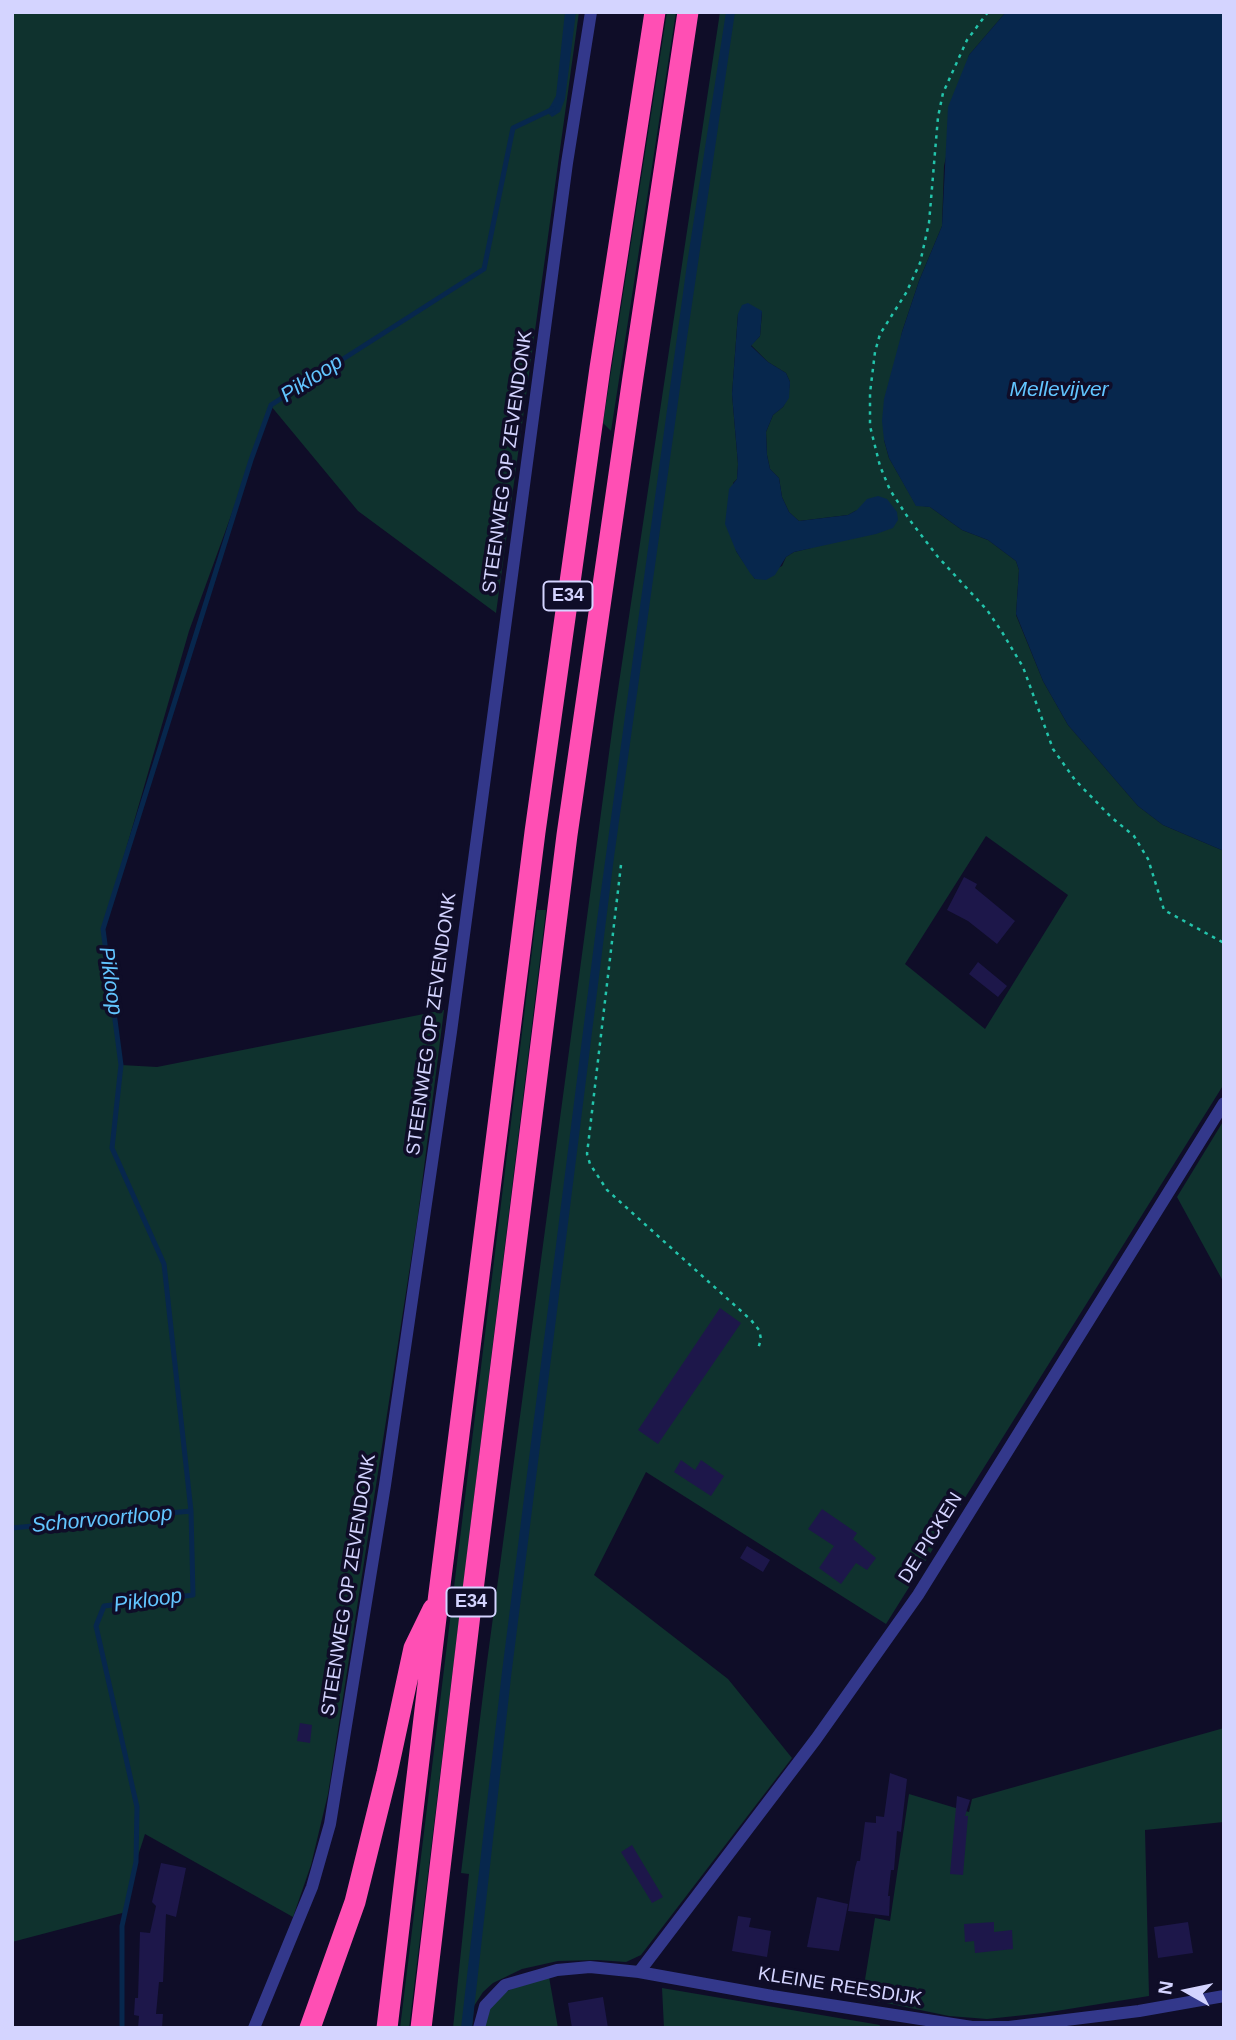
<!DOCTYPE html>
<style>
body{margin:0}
#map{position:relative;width:1236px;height:2040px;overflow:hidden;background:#0f0d28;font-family:Arial,sans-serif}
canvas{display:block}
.frame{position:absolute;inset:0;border:14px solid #d4d4ff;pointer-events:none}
.north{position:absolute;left:1152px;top:1956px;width:70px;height:70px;-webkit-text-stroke:5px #0f0d28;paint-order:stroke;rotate:279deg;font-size:19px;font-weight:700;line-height:28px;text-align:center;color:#d4d4ff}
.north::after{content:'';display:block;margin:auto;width:24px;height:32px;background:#d4d4ff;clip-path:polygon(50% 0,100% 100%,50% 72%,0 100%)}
</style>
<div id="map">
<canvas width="1236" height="2040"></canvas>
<div class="frame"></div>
<div class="north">N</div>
</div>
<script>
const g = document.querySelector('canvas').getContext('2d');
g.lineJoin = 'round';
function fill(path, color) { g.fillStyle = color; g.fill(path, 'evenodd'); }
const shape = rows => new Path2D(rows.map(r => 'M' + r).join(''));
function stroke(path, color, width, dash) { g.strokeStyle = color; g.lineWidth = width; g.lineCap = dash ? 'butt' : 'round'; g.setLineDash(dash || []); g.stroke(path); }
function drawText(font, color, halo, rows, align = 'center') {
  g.font = font + ' Arial,sans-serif'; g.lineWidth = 7; g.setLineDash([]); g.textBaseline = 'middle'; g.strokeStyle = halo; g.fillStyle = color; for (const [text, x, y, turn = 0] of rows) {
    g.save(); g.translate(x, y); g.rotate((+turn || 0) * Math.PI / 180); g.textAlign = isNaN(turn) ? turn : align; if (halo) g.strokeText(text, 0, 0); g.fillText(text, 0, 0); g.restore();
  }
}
fill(shape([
 [12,12,579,12,496,613,358,511,271,406,189,631,103,929,121,1065,157,1067,444,1010,418,1215,328,1794,311,1865,293,1917,145,1834,136,1862,126,1912,12,1942],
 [667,12,676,12,611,431,603,423],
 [720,12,1006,12,969,55,944,166,942,226,919,281,902,332,884,440,889,458,916,505,930,507,962,530,988,540,1016,561,1019,570,1016,615,1043,681,1068,725,1138,806,1163,825,1224,851,1224,1084,886,1624,646,1472,594,1575,728,1679,792,1758,641,1955,626,1962,597,1960,558,1961,522,1969,493,1983,483,1992,474,2006,472,2028,453,2028,469,1874,461,1873,487,1662,614,716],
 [762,312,760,336,751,345,768,362,786,373,790,382,788,398,783,407,773,415,766,432,767,455,770,469,779,478,782,497,789,512,799,521,848,515,857,510,811,548,794,552,786,557,782,566,755,579,736,551,733,483,737,479,738,464,732,394,738,314],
 [986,836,1068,895,985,1029,905,964],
 [537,910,546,910,409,2028,400,2028],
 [1224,1120,1224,1283,1177,1197],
 [1224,1728,1224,1822,1145,1830,1149,1996,1044,2013,987,2019,949,2016,862,1998,875,1918,890,1921,909,1794,969,1812,972,1799],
 [549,1977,558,2028,484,2028,487,2011,504,1993,513,1988],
 [662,1988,880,2025,879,2028,664,2028]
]), '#0f322e');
fill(shape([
 [565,12,576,12,571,52,565,99,560,112,552,117,547,112,556,96],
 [726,12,735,12,687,338,614,857,511,1677,472,2028,461,2028,502,1672,598,913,687,264],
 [1006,12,1224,12,1224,851,1163,825,1138,806,1068,725,1043,681,1016,614,1019,570,1016,561,988,540,962,530,930,507,916,506,889,458,884,440,882,421,884,399,902,332,919,281,942,226,948,107,969,55],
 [748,303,762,311,760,336,751,346,768,362,786,373,790,382,789,398,783,407,773,415,766,432,767,455,770,469,779,478,782,497,789,512,799,521,848,515,857,510,867,499,878,496,887,499,897,512,898,520,893,528,876,534,794,552,786,557,775,575,766,580,755,579,750,573,736,551,725,524,729,489,737,479,738,464,732,394,738,314,742,305]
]), '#07274d');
stroke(shape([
 [12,1528,191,1511],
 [122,2028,122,1926,136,1862,137,1807,96,1626,104,1606,193,1595,191,1511,164,1264,112,1148,121,1065,103,929,251,460,271,405,484,269,513,128,553,109]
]), '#07274d', 5);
fill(shape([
 [964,877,977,884,975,888,1015,921,997,944,968,921,947,910],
 [978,962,1007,986,998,997,969,974],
 [720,1308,741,1323,658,1444,638,1430],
 [681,1460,695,1470,701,1460,724,1476,711,1496,674,1472],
 [822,1509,857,1533,853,1539,876,1558,867,1570,856,1563,841,1584,819,1568,834,1546,808,1529],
 [747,1546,770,1560,763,1572,740,1558],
 [300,1723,312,1725,310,1743,297,1741],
 [890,1773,907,1779,901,1832,897,1831,894,1870,891,1870,888,1896,890,1896,889,1916,848,1911,855,1868,857,1861,860,1861,865,1822,876,1823,876,1816,884,1817],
 [957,1796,970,1800,965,1816,968,1816,963,1875,950,1874],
 [632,1845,663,1897,652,1903,621,1852],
 [161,1863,186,1868,176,1917,166,1914,163,1982,159,1982,156,2014,163,2014,162,2028,138,2028,139,2016,134,2015,135,1998,138,1998,140,1932,150,1933,156,1906,152,1902],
 [817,1897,848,1904,839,1951,807,1947],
 [738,1916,751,1918,749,1927,771,1931,767,1957,732,1951],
 [994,1922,994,1932,1012,1930,1013,1949,975,1953,974,1941,965,1942,964,1924],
 [1188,1922,1193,1953,1158,1958,1154,1927],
 [603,1997,608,2028,572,2028,568,2003]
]), '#1d174a');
stroke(shape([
 [988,12,967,40,943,93,938,117,929,223,920,263,906,293,880,334,875,352,870,393,870,426,880,466,890,490,909,519,938,557,987,610,1002,632,1023,667,1053,749,1075,780,1111,817,1134,836,1148,859,1164,910,1224,943],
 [621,865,587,1154,590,1164,607,1190,751,1320,759,1330,761,1339,758,1349]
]), '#23c4ab', 2.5, [3.5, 5]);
stroke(shape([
 [639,1972,816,1739,918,1595,1224,1103],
 [254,2028,312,1887,330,1824,385,1485,451,1032,567,163,591,12],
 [479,2028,485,2006,505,1985,557,1970,590,1967,639,1972,772,1996,972,2027,1009,2027,1139,2011,1224,1996]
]), '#33388b', 12);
stroke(shape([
 [310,2028,355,1902,387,1773,414,1648,433,1609],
 [387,2028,438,1601,535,832,600,368,655,12],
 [421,2028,471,1606,567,835,633,377,688,12]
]), '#ff4fb4', 21);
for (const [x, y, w] of [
 [568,596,49],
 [471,1602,49]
]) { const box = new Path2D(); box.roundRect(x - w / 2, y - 14.5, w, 29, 5); g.fillStyle = '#0f0d28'; g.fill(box); stroke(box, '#d4d4ff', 2); }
drawText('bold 18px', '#d4d4ff', null, [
 ["E34",568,596],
 ["E34",471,1602]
]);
drawText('19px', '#d4d4ff', '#0f0d28', [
 ["STEENWEG OP ZEVENDONK",508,462,-82],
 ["STEENWEG OP ZEVENDONK",432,1024,-82],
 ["DE PICKEN",931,1538,-58],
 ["STEENWEG OP ZEVENDONK",349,1585,-81],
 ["KLEINE REESDIJK",840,1987,9]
]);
drawText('italic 21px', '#62c5ff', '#0f0d28', [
 ["Pikloop",312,379,-33],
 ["Mellevijver",1059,390],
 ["Pikloop",110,981,82],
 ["Schorvoortloop",102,1520,-5],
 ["Pikloop",148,1601,-8]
]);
</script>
